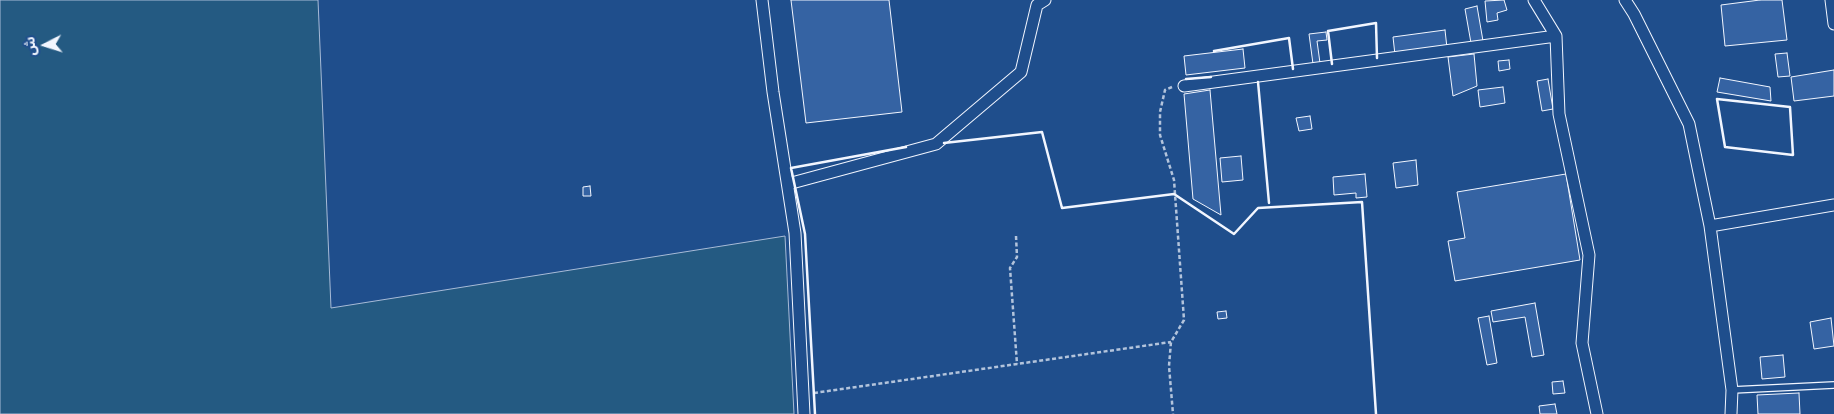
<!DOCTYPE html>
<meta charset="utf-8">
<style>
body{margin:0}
#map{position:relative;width:1834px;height:414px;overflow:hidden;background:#1f4e8c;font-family:"Golos Text","Noto Sans Arabic",sans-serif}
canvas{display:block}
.north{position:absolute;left:20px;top:20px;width:50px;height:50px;-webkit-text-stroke:4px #1f4e8c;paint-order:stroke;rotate:265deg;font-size:14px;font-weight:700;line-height:20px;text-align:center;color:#f2f6ff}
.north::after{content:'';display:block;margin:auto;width:18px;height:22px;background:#f2f6ff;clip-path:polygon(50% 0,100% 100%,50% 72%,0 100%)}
</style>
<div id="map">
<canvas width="1834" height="414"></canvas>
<div class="north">ش</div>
</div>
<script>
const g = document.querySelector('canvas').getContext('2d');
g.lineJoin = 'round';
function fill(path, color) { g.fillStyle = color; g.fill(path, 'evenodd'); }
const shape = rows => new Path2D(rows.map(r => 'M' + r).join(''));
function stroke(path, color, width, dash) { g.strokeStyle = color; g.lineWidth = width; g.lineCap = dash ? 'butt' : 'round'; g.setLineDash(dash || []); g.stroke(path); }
const green = shape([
 [0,0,318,0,331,308,785,236,794,414,0,414,0,0]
]);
fill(green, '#245a82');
stroke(green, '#a8bbd7', 1);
const building = shape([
 [791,0,889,0,902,112,806,123,791,0],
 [1504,0,1507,10,1497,13,1498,20,1487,22,1485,1,1504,0],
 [1760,0,1782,0,1787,40,1725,46,1721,5,1760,0],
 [1477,6,1483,41,1471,43,1465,9,1477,6],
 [1445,30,1447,48,1395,55,1393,37,1445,30],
 [1326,32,1327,40,1317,41,1320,63,1313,64,1309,34,1326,32],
 [1243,49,1245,68,1186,75,1184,56,1243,49],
 [1787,53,1790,76,1778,77,1775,54,1787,53],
 [1474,54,1477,86,1453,96,1448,57,1474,54],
 [1509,60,1510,69,1499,71,1498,61,1509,60],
 [1834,70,1834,96,1794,101,1791,77,1834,70],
 [1720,78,1770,87,1771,101,1717,92,1720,78],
 [1548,79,1553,109,1542,111,1537,81,1548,79],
 [1503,87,1505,103,1480,107,1478,90,1503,87],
 [1210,90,1221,215,1193,199,1184,94,1210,90],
 [1310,116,1312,129,1299,131,1296,118,1310,116],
 [1241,156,1243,180,1222,182,1220,158,1241,156],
 [1416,160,1418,185,1396,188,1393,163,1416,160],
 [1365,174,1367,197,1356,198,1356,193,1334,195,1333,177,1365,174],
 [1566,174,1580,260,1455,281,1448,241,1465,238,1457,192,1566,174],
 [590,186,591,196,583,196,583,187,590,186],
 [1535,303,1544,355,1532,357,1525,317,1493,322,1491,311,1535,303],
 [1226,311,1227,318,1218,319,1217,312,1226,311],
 [1489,316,1497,363,1487,365,1478,318,1489,316],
 [1831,318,1834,346,1814,349,1810,322,1831,318],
 [1783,355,1785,377,1762,379,1760,357,1783,355],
 [1563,381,1565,393,1553,394,1552,382,1563,381],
 [1799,393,1800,414,1758,414,1757,395,1799,393],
 [1555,404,1557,414,1540,414,1539,406,1555,404]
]);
fill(building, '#3563a3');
stroke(building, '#f2f6ff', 1);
const service = shape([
 [1732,390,1834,385]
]);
const minor = shape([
 [762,0,773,92,795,233,804,414],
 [1534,0,1556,36,1559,114,1589,255,1582,343,1597,414],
 [1625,0,1634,14,1689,124,1710,226,1732,390,1731,414],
 [1831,0,1834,24],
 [1184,86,1556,36],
 [788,184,936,144,1021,72,1037,5,1045,0],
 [1710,226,1834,205]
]);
stroke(service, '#f2f6ff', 8);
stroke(minor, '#f2f6ff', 13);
stroke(shape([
 [1172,87,1165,90,1160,112,1160,135,1174,180,1184,320,1171,342,1169,366,1173,414],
 [1016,236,1017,257,1010,268,1017,364],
 [814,393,1171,342]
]), '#b3c4dc', 2.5, [4, 2.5]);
stroke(service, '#1f4e8c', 5.5);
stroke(minor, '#1f4e8c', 11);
stroke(shape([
 [1214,51,1289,38,1293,69],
 [1332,64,1328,31,1376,23,1377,58],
 [1186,79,1211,77],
 [1258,82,1269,203],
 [1717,99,1790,107,1793,155,1725,147,1717,99],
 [944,143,1042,132,1062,208,1174,194,1234,234,1258,208,1362,202,1376,414],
 [815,414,805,234,791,168,906,147]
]), '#f2f6ff', 2.5);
</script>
